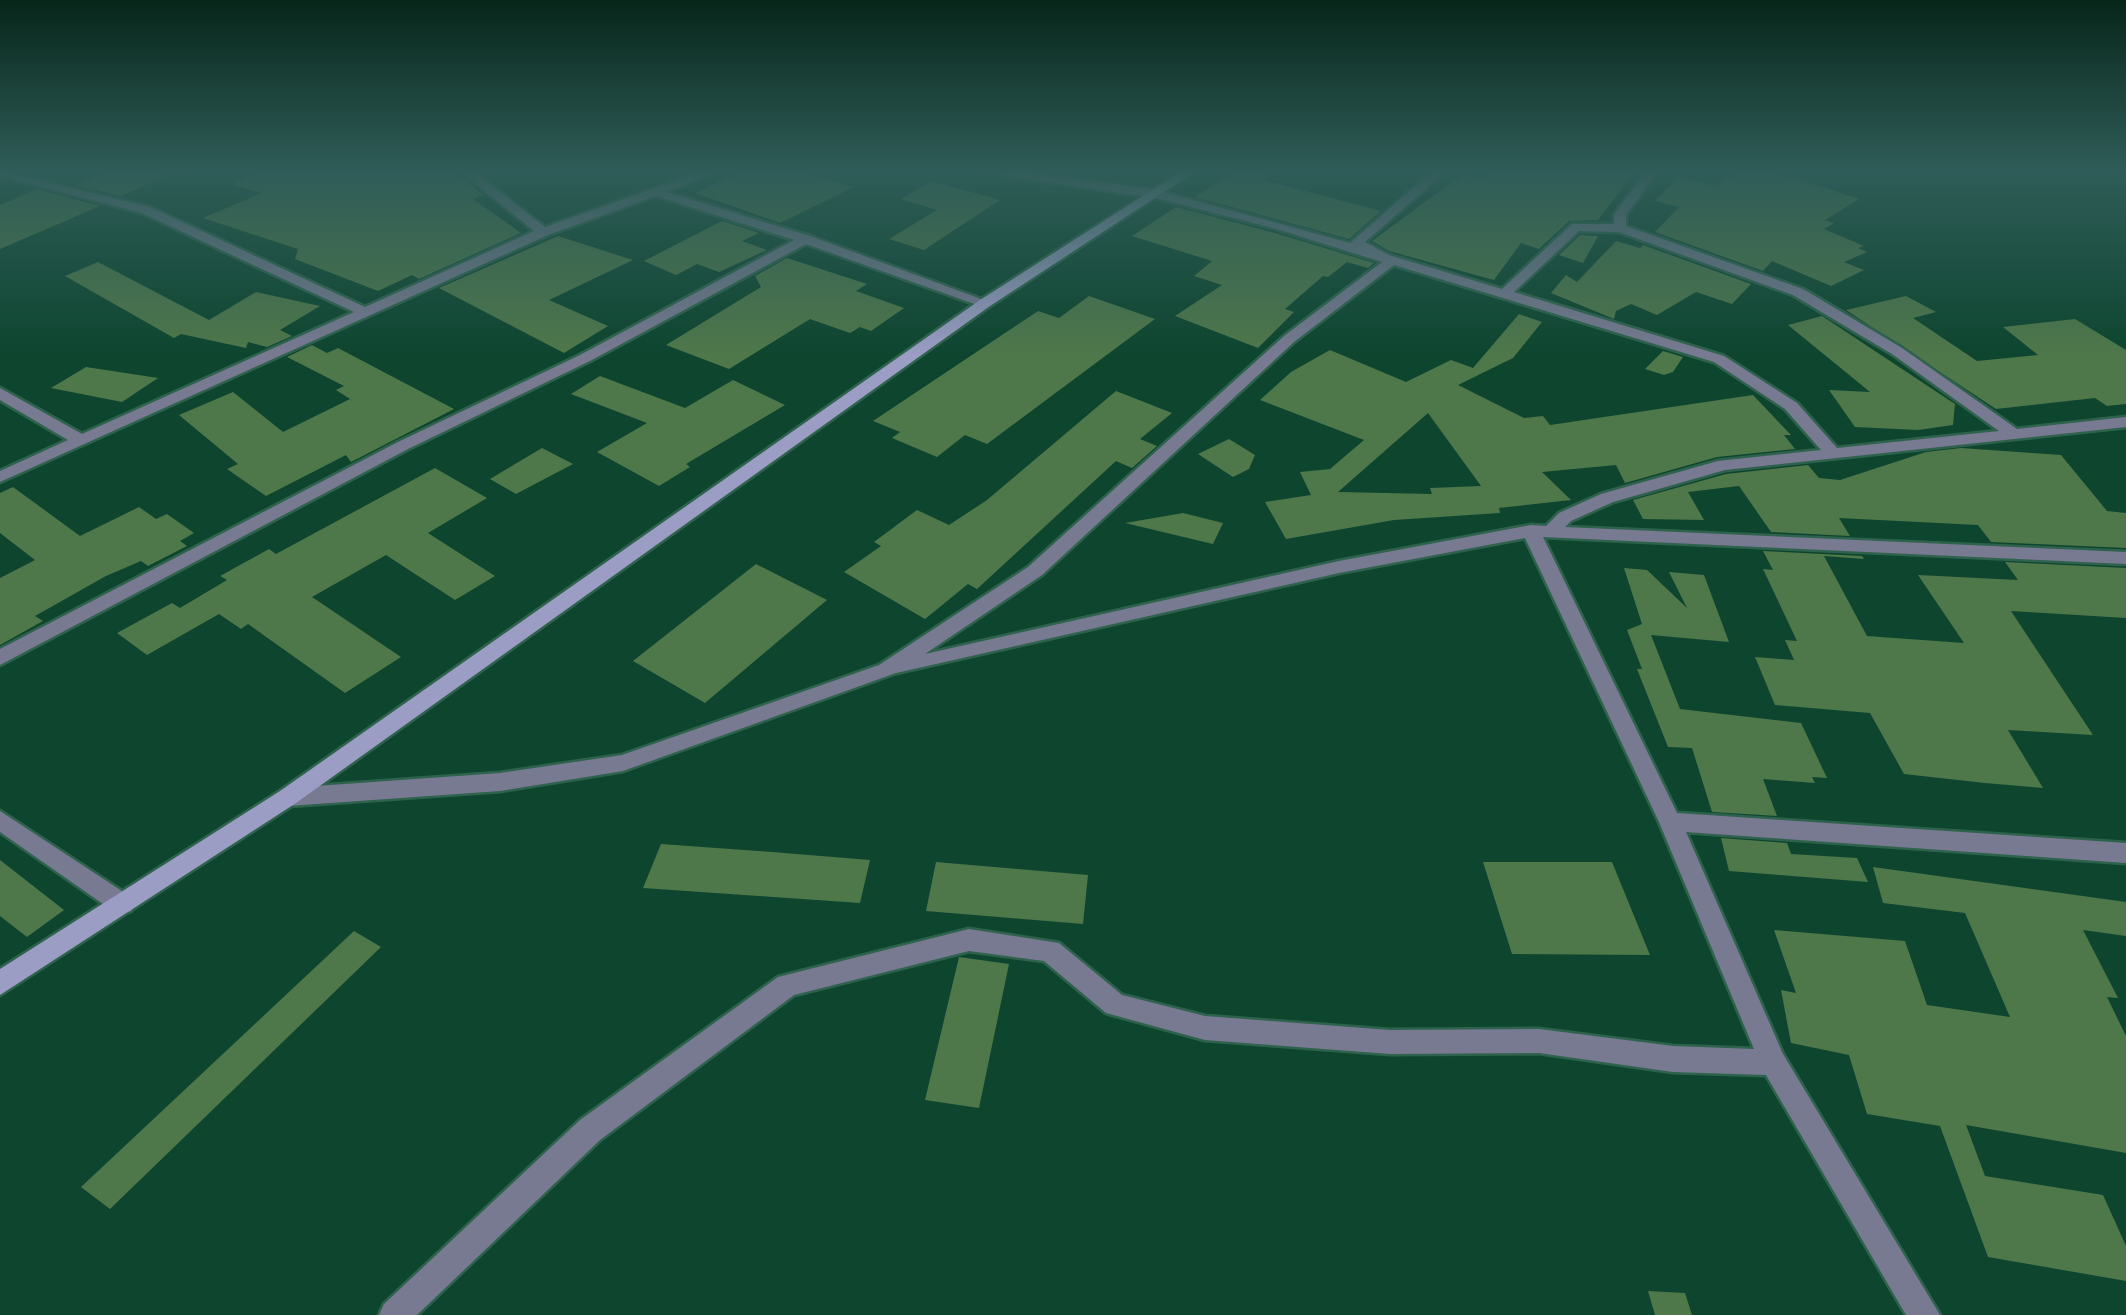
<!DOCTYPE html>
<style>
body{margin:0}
canvas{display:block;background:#0d452f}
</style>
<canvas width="2126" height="1315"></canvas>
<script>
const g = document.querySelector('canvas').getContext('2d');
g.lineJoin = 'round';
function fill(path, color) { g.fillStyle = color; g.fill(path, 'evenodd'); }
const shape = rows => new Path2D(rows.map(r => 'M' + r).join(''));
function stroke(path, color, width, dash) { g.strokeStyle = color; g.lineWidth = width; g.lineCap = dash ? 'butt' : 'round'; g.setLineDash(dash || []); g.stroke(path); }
fill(shape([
 [106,171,177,171,121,196,73,185],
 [263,171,456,171,483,195,473,199,521,233,419,279,412,275,378,291,295,259,298,249,203,218,262,193,232,184],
 [741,171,801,171,854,187,780,223,695,193],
 [1234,171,1276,171,1264,180,1381,211,1349,239,1195,197],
 [1488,171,1635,171,1598,220,1569,221,1539,249,1521,243,1494,280,1389,251,1372,241,1463,174,1487,180],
 [1741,171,1774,171,1859,199,1825,220,1834,223,1824,229,1864,246,1858,248,1867,252,1844,262,1864,270,1831,286,1772,261,1763,271,1655,232,1679,207,1655,201,1679,176,1713,185],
 [932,181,1000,200,924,250,889,239,937,210,901,199],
 [37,189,100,206,0,249,0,205],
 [1176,207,1272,232,1374,263,1368,268,1347,262,1328,277,1323,276,1285,309,1294,312,1258,348,1175,316,1222,285,1194,276,1212,261,1132,236],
 [722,221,759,233,742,241,767,250,719,272,697,264,676,275,644,261],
 [1580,235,1598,236,1583,263,1559,255],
 [558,236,633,260,549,300,608,326,564,353,439,288],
 [1616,241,1640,248,1643,245,1751,284,1732,304,1696,292,1657,315,1631,304,1616,311,1614,319,1551,293,1566,275,1577,282],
 [787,258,867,284,856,291,904,308,871,331,860,327,850,333,810,319,729,369,666,345,761,287,755,276],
 [98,262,209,320,256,292,320,306,280,330,292,336,267,347,248,342,246,348,181,334,174,338,65,276],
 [1089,296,1155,319,987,444,965,435,937,457,892,438,900,432,873,421,1038,311,1059,318],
 [1906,296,1936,312,1913,318,1977,361,2038,355,2003,327,2075,319,2126,350,2126,404,2107,406,2095,398,1996,409,1846,310],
 [1519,314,1542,322,1513,358,1458,385,1524,418,1543,416,1550,425,1753,395,1791,435,1784,435,1795,449,1717,457,1625,483,1616,465,1542,472,1571,500,1499,508,1500,513,1394,520,1286,539,1265,502,1311,495,1300,472,1330,469,1364,440,1260,400,1291,372,1330,350,1406,382,1451,360,1473,368],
 [1428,413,1481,486,1430,488,1432,494,1338,492],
 [1822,316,1955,404,1953,425,1918,430,1855,427,1829,390,1870,392,1788,325],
 [312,345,327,353,338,348,454,409,351,462,346,455,266,496,227,469,238,464,179,415,233,392,283,432,350,399,336,390,344,386,287,357],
 [1663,351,1683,357,1673,372,1664,375,1645,369],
 [86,367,158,378,122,402,51,388],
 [600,376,685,408,733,380,785,405,686,464,690,467,659,486,597,452,647,423,571,394],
 [1116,391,1172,413,1140,439,1157,446,1132,468,1116,461,977,589,968,584,925,619,844,572,881,546,874,542,917,510,949,525,987,500],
 [1229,439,1255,455,1249,469,1233,477,1198,454],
 [542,448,573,464,516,494,490,479],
 [1961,448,2061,455,2107,511,2126,513,2126,548,1991,542,1978,525,1839,518,1850,536,1771,532,1739,486,1688,492,1704,520,1643,519,1633,500,1726,474,1808,465,1819,478,1840,480,1926,452],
 [435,468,487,498,428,533,495,576,455,600,386,555,312,597,401,657,345,693,248,624,241,629,219,614,147,655,117,633,172,603,180,608,227,580,220,576,269,549,276,554],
 [13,487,80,536,139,507,156,519,167,514,194,533,180,541,187,546,148,566,141,561,106,576,35,616,43,621,0,645,0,578,35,560,0,533,0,493],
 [1183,513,1223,523,1213,544,1125,523],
 [1763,551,1862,556,1864,559,1824,556,1867,636,1964,643,1918,575,2018,580,2005,562,2126,568,2126,618,2011,611,2093,735,2008,730,2043,788,1985,783,1904,774,1870,713,1775,705,1755,657,1794,660,1785,640,1797,641,1763,569,1773,570],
 [756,564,827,600,705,703,633,661],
 [1624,568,1647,570,1687,608,1669,572,1704,575,1729,642,1651,635,1680,709,1801,723,1827,778,1812,777,1815,783,1763,779,1777,816,1712,812,1692,748,1668,747,1637,669,1642,669,1627,630,1642,624],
 [1721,838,1787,843,1791,854,1857,858,1868,882,1729,871],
 [661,844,772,852,870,860,860,903,643,888],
 [0,860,64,910,27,937,0,916],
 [936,862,1088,875,1083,924,926,911],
 [1483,862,1612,862,1650,955,1512,954],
 [1873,867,2126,902,2126,936,2083,930,2118,998,2107,997,2126,1036,2126,1153,1966,1125,1985,1176,2103,1195,2126,1246,2126,1281,1988,1257,1940,1126,1867,1114,1849,1055,1791,1043,1781,990,1796,993,1774,930,1905,941,1927,1005,2010,1017,1965,913,1883,903],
 [354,931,381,947,110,1209,81,1187],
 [959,957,1009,964,979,1108,925,1100],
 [1648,1291,1685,1293,1692,1315,1655,1315]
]), '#4e774a');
const street = shape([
 [0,171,150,207,365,307,534,231,460,171,473,171,545,227,703,171,720,171,667,192,810,236,992,303,980,306,806,244,590,361,410,448,0,665,0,649,398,442,580,355,794,240,656,196,548,235,0,482,0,471,68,440,0,400,0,388,82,434,354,312,142,213,0,176,0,171],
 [992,171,1022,171,1156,190,1350,243,1433,171,1446,171,1365,242,1389,255,1502,289,1572,224,1614,224,1614,215,1646,171,1658,171,1626,215,1626,226,1803,289,1902,348,2017,429,2126,417,2126,427,1725,470,1613,502,1571,521,1565,527,2126,552,2126,564,1543,537,1677,813,2126,843,2126,863,1686,832,1783,1054,1940,1315,1906,1315,1766,1075,1673,1072,1539,1053,1390,1054,1205,1040,1106,1013,1044,961,969,951,794,995,600,1140,417,1315,379,1315,384,1304,580,1120,778,977,969,929,1059,943,1122,995,1205,1016,1390,1030,1539,1029,1673,1046,1754,1049,1659,822,1525,538,1339,573,896,673,623,771,500,791,288,806,280,803,277,797,280,791,288,788,500,773,622,755,879,665,1028,567,1284,336,1382,262,1273,228,1156,198,998,175,992,171],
 [1579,231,1619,232,1793,295,1892,354,1999,431,1837,448,1797,403,1724,356,1514,292,1579,231],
 [1394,265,1714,362,1785,409,1821,450,1718,461,1601,494,1559,513,1546,526,1531,525,1339,561,925,654,1042,575,1294,342,1394,265],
 [0,811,131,897,134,904,131,911,122,914,113,911,0,832,0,811]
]);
const secondary = shape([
 [1182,171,1196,171,990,306,296,803,0,995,0,969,280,791,980,300,1182,171]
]);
stroke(street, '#2f624d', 5);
stroke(secondary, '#2f624d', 5);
fill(street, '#787a92');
fill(secondary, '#9b9dc4');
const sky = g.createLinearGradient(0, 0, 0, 355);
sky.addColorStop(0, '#07261a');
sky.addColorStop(0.48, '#2f5c58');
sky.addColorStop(1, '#2f5c5800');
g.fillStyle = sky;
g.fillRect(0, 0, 2126, 355);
</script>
